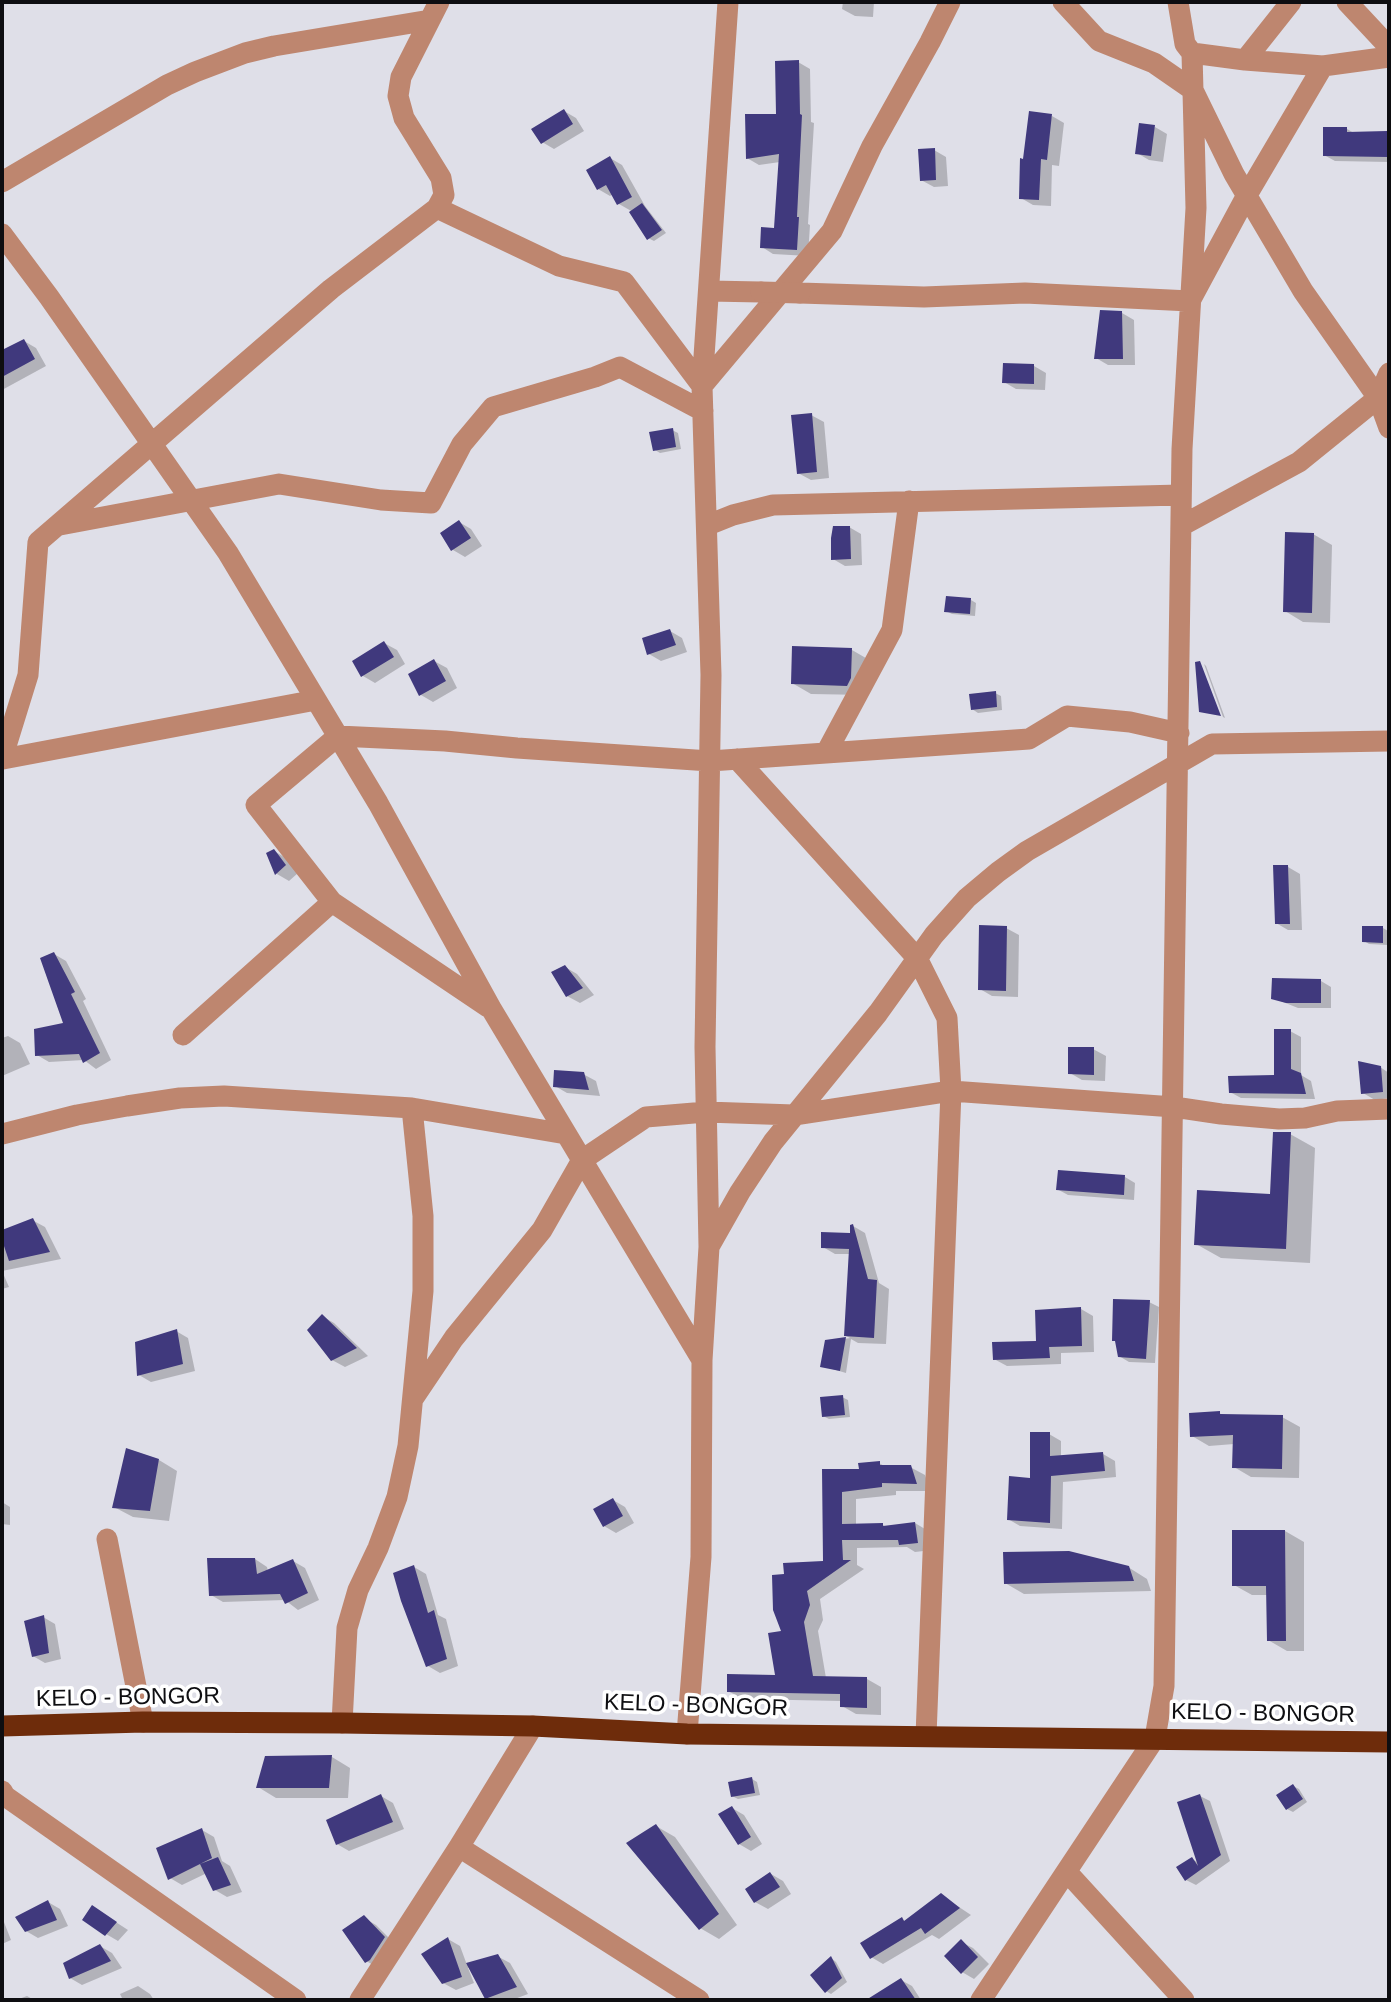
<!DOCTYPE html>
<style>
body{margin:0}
#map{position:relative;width:1391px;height:2002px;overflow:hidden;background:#dfdfe8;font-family:Helvetica,sans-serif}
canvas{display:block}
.frame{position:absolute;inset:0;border:4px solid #0e0e11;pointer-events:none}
</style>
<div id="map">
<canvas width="1391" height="2002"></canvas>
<div class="frame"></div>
</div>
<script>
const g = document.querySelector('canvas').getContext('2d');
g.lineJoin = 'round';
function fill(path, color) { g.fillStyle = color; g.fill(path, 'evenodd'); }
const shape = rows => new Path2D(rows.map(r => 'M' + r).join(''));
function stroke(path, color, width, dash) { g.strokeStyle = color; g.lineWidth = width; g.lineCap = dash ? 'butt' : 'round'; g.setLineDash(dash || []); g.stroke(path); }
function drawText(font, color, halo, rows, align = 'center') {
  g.font = font + ' Helvetica,sans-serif'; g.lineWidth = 7; g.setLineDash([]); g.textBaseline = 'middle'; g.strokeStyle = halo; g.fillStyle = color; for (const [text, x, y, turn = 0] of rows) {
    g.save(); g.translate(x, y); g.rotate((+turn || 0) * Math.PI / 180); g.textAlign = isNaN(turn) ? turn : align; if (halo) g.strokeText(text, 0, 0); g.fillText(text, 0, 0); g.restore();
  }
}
fill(shape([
 [843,2,874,2,873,17,855,16,842,9],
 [798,62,810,69,811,122,814,123,808,224,810,225,808,256,773,254,762,247,775,230,780,162,759,165,747,158,778,116],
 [564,111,576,118,584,131,554,149,542,142],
 [1052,116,1064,123,1059,166,1052,165,1051,206,1033,205,1021,198],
 [1155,127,1167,134,1163,162,1149,160,1137,153],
 [1347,129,1354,133,1389,135,1389,162,1335,161,1324,155],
 [934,150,946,157,948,186,934,187,921,180],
 [610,158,622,165,645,206,666,233,654,241,648,238,633,212,619,204,613,194,610,196,598,189],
 [1122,313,1134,320,1135,365,1108,365,1096,358],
 [24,341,36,348,46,366,2,390,2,352],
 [1034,366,1046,373,1045,390,1016,389,1004,382],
 [811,415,824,422,829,478,811,480,798,473],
 [672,430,678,433,681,449,660,453,655,450],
 [459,522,471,529,482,546,465,557,453,550],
 [849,527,861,534,862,565,845,566,833,559],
 [1313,534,1332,545,1330,623,1303,622,1285,611],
 [971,600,976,603,975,616,952,614,946,611],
 [670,631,682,638,687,652,661,661,649,654],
 [384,643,397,650,405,664,375,683,363,676],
 [852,650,871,661,866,695,811,694,792,683],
 [434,661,447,668,457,688,433,702,421,695],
 [1204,664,1206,666,1225,718,1223,717],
 [995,693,1001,696,1002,710,978,713,972,709],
 [274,851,286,858,298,873,289,881,277,874,268,854],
 [1288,867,1300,874,1302,930,1288,930,1276,923],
 [1006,928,1019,935,1018,997,992,996,980,989],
 [1383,928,1388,931,1388,945,1369,944,1364,941],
 [54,954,66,961,86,999,83,1001,111,1060,96,1069,84,1060,49,1062,37,1055,65,1024],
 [565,967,577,974,594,995,580,1003,567,996],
 [1321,981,1331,987,1331,1008,1298,1008,1273,998],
 [1290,1031,1301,1037,1301,1075,1311,1081,1315,1099,1241,1098,1230,1092,1276,1077],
 [8,1036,20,1043,30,1064,2,1076,2,1038],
 [1093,1049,1106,1056,1105,1081,1082,1080,1070,1073],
 [1380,1067,1389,1073,1389,1098,1375,1100,1363,1093],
 [583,1074,596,1081,600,1096,567,1093,555,1086],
 [1290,1134,1315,1148,1310,1263,1221,1258,1196,1244,1272,1196],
 [1125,1177,1135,1183,1134,1200,1068,1195,1057,1189],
 [32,1220,45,1227,61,1259,2,1271,9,1287,2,1289,2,1232],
 [853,1226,865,1233,879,1283,889,1289,886,1344,858,1343,851,1339,846,1373,822,1366,827,1342,850,1338,846,1336,850,1254,835,1254,823,1247,851,1235],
 [1149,1302,1159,1307,1155,1363,1129,1362,1119,1356],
 [1081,1309,1093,1316,1094,1352,1061,1353,1061,1364,1007,1366,994,1359,1038,1343],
 [322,1316,334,1323,368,1356,345,1367,332,1360],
 [176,1331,188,1338,195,1371,151,1382,139,1375],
 [842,1397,848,1400,850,1417,829,1419,823,1416],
 [1219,1413,1225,1416,1282,1417,1300,1427,1299,1478,1251,1477,1234,1467,1234,1444,1209,1446,1192,1436],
 [1049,1434,1061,1441,1061,1457,1103,1454,1115,1461,1116,1477,1063,1482,1062,1529,1020,1526,1008,1519,1032,1479],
 [159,1460,177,1471,169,1521,133,1517,114,1507],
 [879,1463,886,1467,910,1467,925,1475,930,1491,896,1491,896,1495,856,1499,856,1525,883,1525,886,1527,915,1523,930,1532,932,1550,915,1552,907,1547,857,1548,857,1565,864,1569,820,1599,823,1620,818,1631,826,1678,867,1679,881,1687,881,1715,856,1714,842,1706,842,1701,743,1699,728,1691,777,1677,784,1632,786,1576,825,1563,824,1470,861,1470],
 [613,1500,625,1507,634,1523,616,1533,604,1526],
 [2,1502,10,1507,10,1525,2,1524],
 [1285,1531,1304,1542,1304,1651,1287,1651,1268,1640,1268,1595,1252,1595,1234,1585],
 [255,1559,267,1567,268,1572,293,1561,305,1568,319,1600,298,1610,285,1600,223,1602,211,1595],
 [414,1567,426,1574,438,1615,446,1619,458,1666,440,1673,428,1666],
 [1128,1567,1147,1579,1151,1591,1024,1594,1005,1583],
 [43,1617,55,1624,61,1659,45,1663,33,1656],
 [332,1757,350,1768,348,1798,276,1798,258,1787],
 [752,1779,757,1782,760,1795,738,1799,732,1796],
 [1293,1786,1299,1789,1307,1802,1293,1812,1287,1809],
 [381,1796,393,1803,404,1829,349,1851,337,1844],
 [1200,1796,1210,1801,1230,1861,1196,1885,1186,1880,1192,1859,1199,1863],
 [732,1808,744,1815,762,1844,751,1851,739,1844],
 [656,1826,675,1837,737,1925,719,1939,700,1928],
 [202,1830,214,1837,222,1861,230,1866,242,1892,227,1897,215,1890,207,1873,182,1885,170,1878],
 [771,1874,783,1881,791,1894,768,1909,755,1902],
 [941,1895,971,1915,939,1939,932,1935,883,1964,871,1957,902,1919,906,1922],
 [48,1902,60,1909,68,1926,38,1938,26,1931],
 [105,1915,128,1930,118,1941,106,1934],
 [2,1917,11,1940,2,1944],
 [364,1918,376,1925,396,1945,379,1968,366,1961],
 [448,1939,460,1946,467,1965,497,1956,510,1963,528,1994,512,2000,491,2000,487,1998,470,1967,468,1968,474,1983,456,1990,443,1983],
 [961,1942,973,1948,989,1964,974,1979,962,1972],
 [100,1946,112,1953,122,1968,82,1985,70,1978],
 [831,1958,836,1962,847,1982,831,1994,826,1991],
 [901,1980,912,1986,921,2000,871,2000],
 [138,1986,150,1994,154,2000,123,2000,120,1994],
 [27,1996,34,2000,16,2000]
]), '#0003');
fill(shape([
 [799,60,800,114,802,115,797,217,799,217,797,250,760,248,761,227,774,228,779,154,746,159,745,114,776,114,775,61],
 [564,109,573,124,541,144,531,129],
 [1029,111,1052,114,1047,160,1041,159,1039,200,1019,199,1020,158,1023,159],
 [1139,123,1155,125,1151,156,1135,154],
 [1323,127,1347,127,1347,132,1387,131,1387,157,1323,156],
 [935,148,936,180,920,181,918,149],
 [610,156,632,197,617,205,606,185,597,190,586,170],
 [642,203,662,230,647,240,629,212],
 [1100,310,1122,311,1123,359,1094,359],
 [24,339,35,359,2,377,2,350],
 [1003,363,1034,364,1034,384,1002,383],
 [812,413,817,472,797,474,791,415],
 [673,428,676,447,653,451,649,432],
 [459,520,471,538,451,551,440,533],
 [833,526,850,526,851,559,831,560,831,538],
 [1285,532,1314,533,1312,613,1283,612],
 [946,596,971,598,970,614,944,612],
 [670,629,676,645,647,655,642,638],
 [384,641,394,657,361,677,352,661],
 [792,646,852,648,851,678,847,686,791,684],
 [434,659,446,681,419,696,408,674],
 [1200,661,1221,716,1199,712,1195,662],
 [996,691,997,707,971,710,969,694],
 [274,849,286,865,275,875,266,853],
 [1273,865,1288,865,1290,924,1275,924],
 [979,925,1007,926,1006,991,978,990],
 [1362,926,1383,926,1383,943,1362,942],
 [54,952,75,992,71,994,100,1053,83,1063,79,1054,35,1056,34,1029,63,1023,40,958],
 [565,965,583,988,566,997,551,972],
 [1272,978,1321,979,1321,1003,1286,1003,1271,999],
 [1274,1029,1291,1029,1291,1069,1301,1073,1306,1094,1229,1093,1228,1076,1274,1075],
 [1068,1047,1094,1047,1094,1075,1068,1074],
 [1358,1061,1381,1066,1383,1092,1361,1094],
 [554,1070,584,1072,589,1090,553,1087],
 [1273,1132,1291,1132,1286,1249,1194,1245,1197,1190,1270,1194],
 [1058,1170,1125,1175,1124,1195,1056,1190],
 [33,1218,50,1252,9,1261,2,1240,2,1230],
 [853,1224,868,1279,877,1280,874,1338,844,1336,849,1249,821,1248,821,1232,850,1233,850,1225],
 [1113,1299,1150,1300,1146,1359,1118,1357,1115,1341,1112,1341],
 [1081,1307,1082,1346,1049,1347,1050,1358,993,1360,992,1342,1036,1341,1035,1310],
 [322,1314,357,1348,331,1361,307,1330],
 [177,1329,183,1364,137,1376,135,1342],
 [846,1337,840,1371,820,1367,825,1340],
 [843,1395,845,1415,822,1417,820,1397],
 [1220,1411,1220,1414,1283,1415,1282,1469,1232,1468,1233,1435,1190,1437,1189,1413],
 [1030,1432,1050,1432,1050,1456,1103,1452,1105,1471,1051,1476,1050,1523,1007,1520,1009,1476,1030,1478],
 [126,1448,159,1459,150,1511,112,1508],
 [880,1461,880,1465,911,1465,917,1484,882,1483,882,1487,842,1492,842,1524,883,1523,883,1526,915,1522,918,1543,899,1545,898,1540,842,1540,843,1560,851,1560,807,1591,810,1605,804,1622,813,1676,867,1677,867,1708,840,1707,840,1694,727,1692,727,1674,775,1675,768,1633,781,1631,773,1610,772,1575,784,1574,783,1563,823,1561,822,1469,859,1469,858,1463],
 [613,1498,623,1516,603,1527,593,1509],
 [1232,1530,1285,1530,1286,1641,1267,1641,1266,1586,1232,1586],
 [1069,1551,1129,1566,1134,1581,1004,1584,1003,1552],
 [207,1558,255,1558,257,1574,293,1559,308,1593,285,1604,280,1594,209,1596],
 [414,1565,428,1613,434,1610,447,1659,426,1667,401,1601,393,1573],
 [44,1615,49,1653,32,1657,24,1621],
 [332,1755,329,1788,256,1788,265,1756],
 [752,1777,755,1793,731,1797,728,1782],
 [1293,1784,1303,1799,1286,1810,1276,1795],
 [381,1794,393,1822,336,1845,326,1820],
 [1200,1794,1221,1855,1185,1881,1176,1867,1192,1857,1198,1866,1177,1802],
 [732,1806,751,1837,738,1845,718,1814],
 [656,1824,719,1914,699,1930,626,1843],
 [202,1828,212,1858,168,1880,156,1848],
 [218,1857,231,1885,213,1891,200,1864],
 [770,1872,780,1887,754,1903,745,1889],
 [941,1893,960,1908,925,1934,921,1928,870,1959,860,1943,902,1917,904,1921],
 [48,1900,57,1920,25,1932,15,1917],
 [92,1905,117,1922,105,1936,82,1920],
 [364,1915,385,1937,370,1960,365,1963,342,1930],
 [448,1937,462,1977,442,1984,421,1954],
 [961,1939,978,1957,961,1974,944,1956],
 [100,1944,111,1961,69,1979,63,1963],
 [498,1954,517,1987,485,1999,466,1963],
 [831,1956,842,1978,825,1993,810,1975],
 [901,1978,916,2000,866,2000]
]), '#40397d');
stroke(shape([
 [1063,2,1099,41,1154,63,1193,90,1234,174,1303,291,1378,398,1389,428],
 [1178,2,1185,44,1192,53],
 [1347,2,1389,47],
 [1245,60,1323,66],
 [2,182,167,85,195,72,245,53,274,46,430,20],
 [437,208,559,266,624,282,702,386,832,231,872,146,930,42,950,2],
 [2,234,49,297,228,553,378,803,492,1010,702,1360],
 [709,291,761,292],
 [800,293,924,297,1025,293,1190,301,1247,195,1323,66,1389,57],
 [60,525,279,484,381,500,431,503,462,444,493,407,595,377,620,367,703,411],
 [708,525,733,515,773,505,1181,495],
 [1181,526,1299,462,1378,398,1389,373],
 [826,753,892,630,909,501],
 [2,759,28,675,38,542,331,289,437,208,444,195,441,178,404,118,398,96,401,77,439,2],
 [3,759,316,700],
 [737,759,917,958,947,1018,951,1091,926,1736],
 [488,1007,332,902,256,805,338,736,445,741,517,748,710,761,1029,739,1067,716,1130,722,1179,733],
 [183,1035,332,902],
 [2,1134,77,1115,127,1106,180,1098,224,1096,412,1108,566,1134],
 [710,1245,740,1192,773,1142,878,1013,934,935,967,898,998,872,1027,851,1212,744,1389,741],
 [413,1399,454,1338,542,1230,582,1160,646,1117,706,1112,794,1115,951,1091,1174,1107,1221,1114,1279,1119,1305,1118,1337,1111,1389,1109],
 [107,1539,143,1722],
 [342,1723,347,1628,358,1590,378,1548,397,1497,408,1446,423,1291,423,1216,412,1108],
 [687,1734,701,1557,702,1360,709,1247,705,1047,711,675,702,386,728,2],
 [2,1791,5,1796,296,2000],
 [459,1847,699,2000],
 [1067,1872,1184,2000],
 [360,2000,459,1847,533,1726],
 [981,2000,1155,1738,1164,1686,1182,449,1196,208,1192,53,1245,60,1291,2]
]), '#be866f', 21);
stroke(shape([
 [2,1726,143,1722,342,1723,533,1726,687,1734,1389,1742]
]), '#6e2c0b', 21);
stroke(shape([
 [761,292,800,293]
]), '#be866f', 21);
drawText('23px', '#0e0e11', '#fff', [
 ["KELO - BONGOR",128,1698,-1],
 ["KELO - BONGOR",696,1706,2],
 ["KELO - BONGOR",1263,1714,1]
]);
</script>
